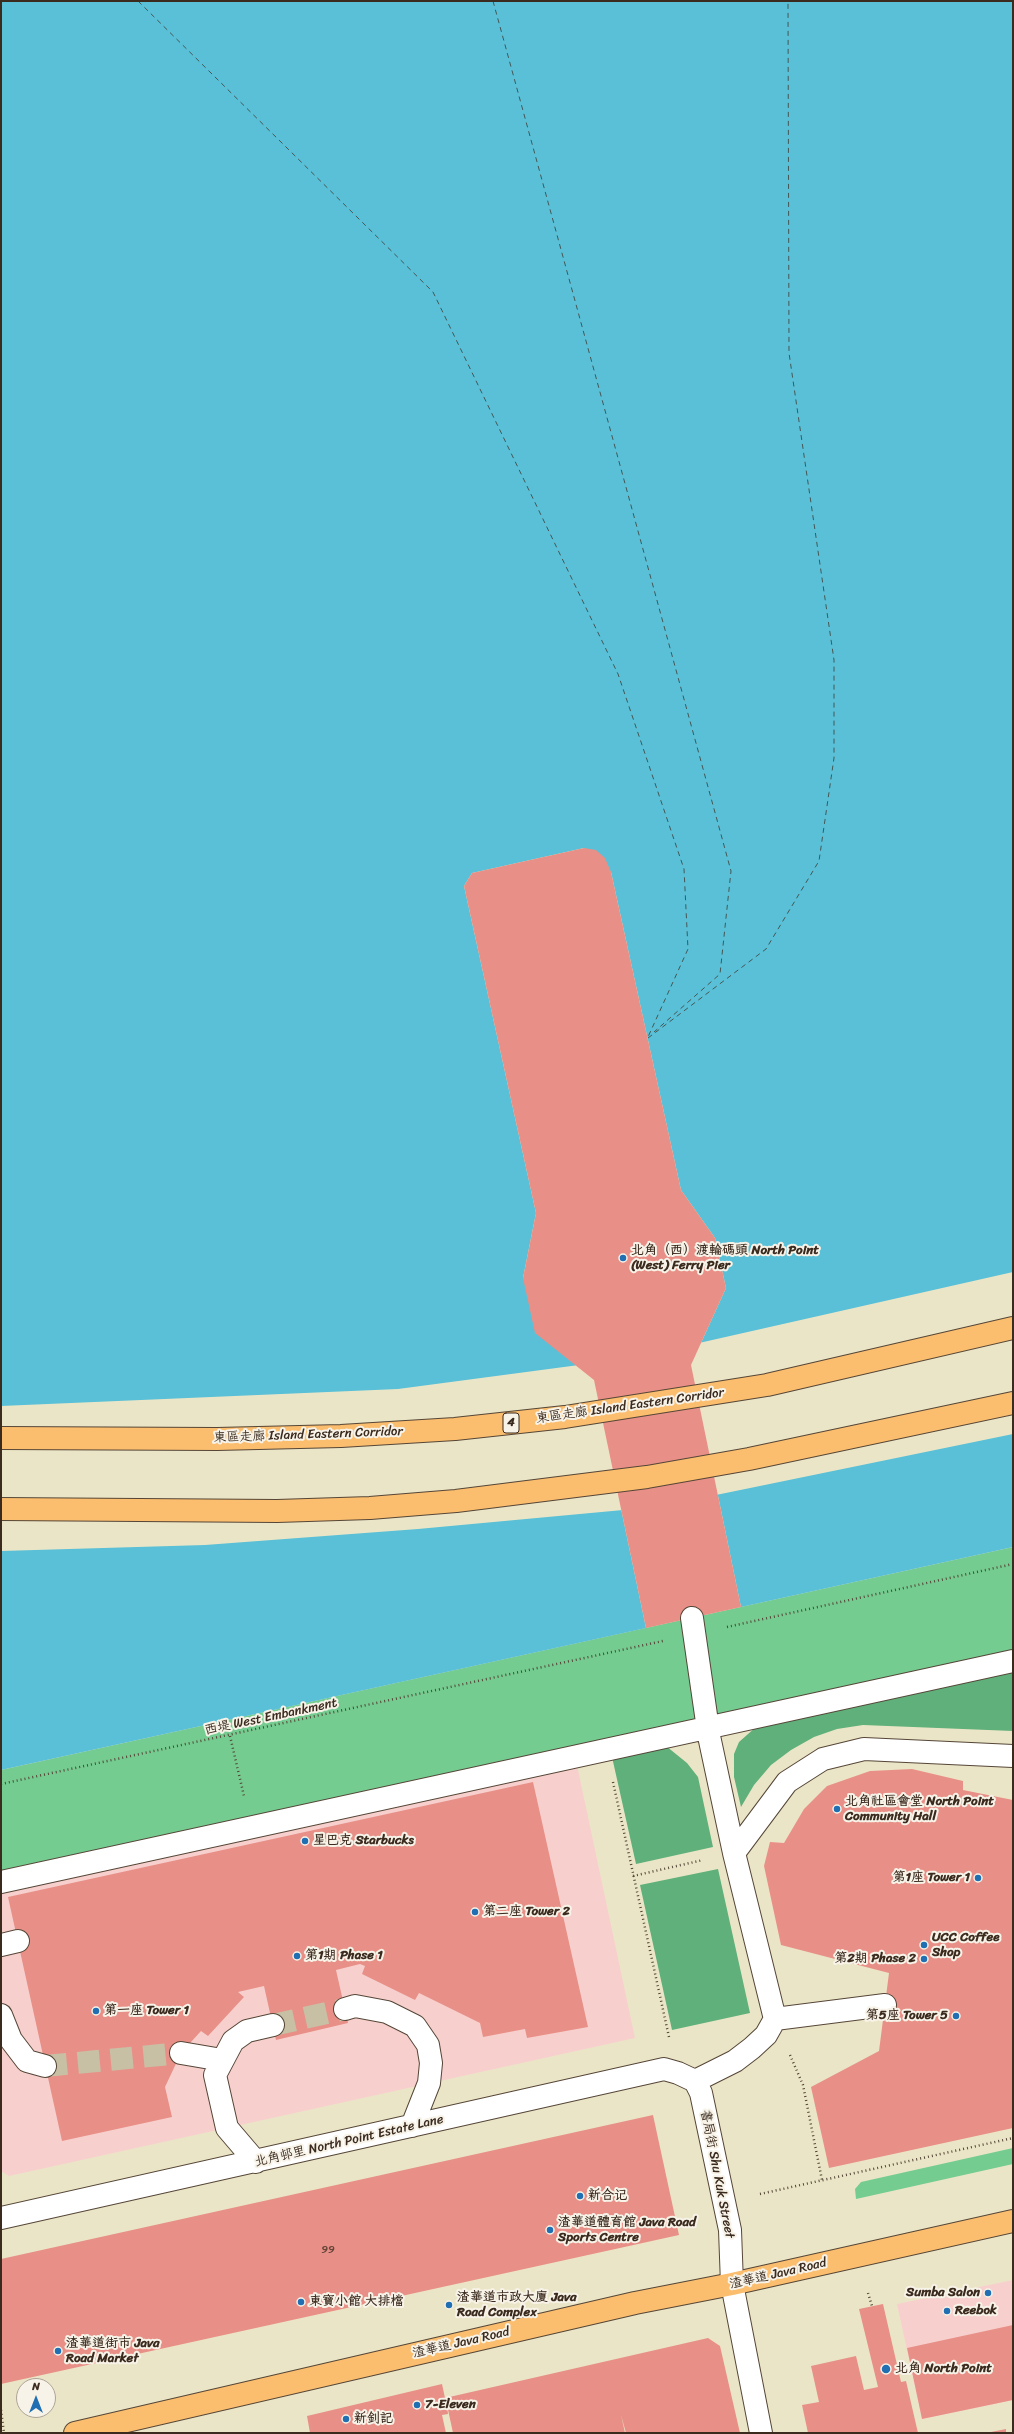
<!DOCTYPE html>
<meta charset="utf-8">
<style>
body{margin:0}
#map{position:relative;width:1014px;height:2434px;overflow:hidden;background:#ebe5c7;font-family:Sriracha,sans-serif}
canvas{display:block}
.frame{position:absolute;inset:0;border:2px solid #3b2a1e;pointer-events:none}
.north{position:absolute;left:16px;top:2378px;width:40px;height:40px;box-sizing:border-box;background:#f7f3e8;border:1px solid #aca397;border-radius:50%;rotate:0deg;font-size:11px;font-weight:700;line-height:16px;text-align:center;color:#3b2a1e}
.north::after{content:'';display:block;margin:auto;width:14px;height:18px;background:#1f6fb2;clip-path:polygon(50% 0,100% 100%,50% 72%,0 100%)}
</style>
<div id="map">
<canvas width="1014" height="2434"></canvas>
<div class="frame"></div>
<div class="north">N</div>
</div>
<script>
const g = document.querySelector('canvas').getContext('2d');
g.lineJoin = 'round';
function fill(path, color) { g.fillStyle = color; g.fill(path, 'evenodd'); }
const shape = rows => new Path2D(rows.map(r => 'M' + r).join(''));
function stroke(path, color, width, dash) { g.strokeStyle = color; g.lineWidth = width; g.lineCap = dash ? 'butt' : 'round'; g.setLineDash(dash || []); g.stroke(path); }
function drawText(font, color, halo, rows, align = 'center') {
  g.font = font + ' Sriracha,"LXGW WenKai TC",sans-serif'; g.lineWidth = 4; g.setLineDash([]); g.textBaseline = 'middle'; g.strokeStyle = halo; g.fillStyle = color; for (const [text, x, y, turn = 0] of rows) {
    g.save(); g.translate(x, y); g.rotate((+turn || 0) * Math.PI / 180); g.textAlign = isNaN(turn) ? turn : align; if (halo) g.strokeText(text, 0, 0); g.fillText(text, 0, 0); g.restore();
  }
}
fill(shape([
 [577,1765,635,2038,9,2176,1,2171,1,1892],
 [1013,2280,1013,2400,922,2419,897,2304]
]), '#f7d0ce');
fill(shape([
 [1013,1547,1013,1670,1,1892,1,1770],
 [1013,2148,1013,2164,856,2199,855,2189,861,2182]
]), '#74cc91');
fill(shape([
 [1013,1670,1013,1731,863,1725,837,1729,814,1737,791,1750,771,1765,754,1785,741,1807,734,1777,734,1754,739,1742,756,1727],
 [666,1746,687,1763,698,1777,713,1847,636,1864,612,1757],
 [718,1869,750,2013,672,2030,640,1885]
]), '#5fb07b');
fill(shape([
 [1,1,1013,1,1013,1547,741,1607,691,1365,726,1288,715,1238,681,1190,611,872,584,848,472,873,464,886,536,1213,523,1278,594,1380,646,1628,1,1770]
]), '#59c0d7');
fill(shape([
 [1013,1272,1013,1434,716,1495,690,1364,699,1343],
 [579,1365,596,1378,623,1510,418,1529,205,1545,1,1551,1,1406,398,1389]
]), '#ebe5c7');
stroke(shape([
 [138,1,433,292,618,674,684,869,688,949,648,1037],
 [493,1,731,871,720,974,654,1032],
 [648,1038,766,949,819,861,834,758,834,660,789,353,788,1]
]), '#445756', 1, [5, 4]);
fill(shape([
 [584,848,596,850,605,858,611,872,681,1190,715,1238,726,1288,691,1365,741,1607,646,1628,594,1380,535,1333,523,1278,536,1213,464,886,472,873],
 [912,1769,963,1781,963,1790,1013,1800,1013,2128,829,2168,811,2087,879,2051,889,1973,781,1945,764,1866,770,1842,784,1843,804,1809,827,1786,870,1771],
 [533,1782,588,2027,527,2038,525,2029,483,2037,480,2023,419,1993,415,2000,362,1974,365,1966,360,1964,336,1970,348,2023,276,2040,264,1986,238,1992,244,1997,208,2036,201,2031,181,2053,165,2087,172,2117,62,2141,8,1897],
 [653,2115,679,2235,1,2384,1,2259],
 [883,2304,901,2382,906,2381,918,2433,808,2433,802,2405,819,2402,811,2366,856,2356,864,2390,878,2387,859,2309],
 [1013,2325,1013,2400,922,2419,907,2348],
 [708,2338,720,2346,740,2433,626,2433,621,2415,625,2433,453,2433,447,2405,448,2414,442,2415,446,2433,310,2433,307,2416,442,2384,445,2398],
 [1006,2429,1006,2433,991,2433,991,2432]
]), '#e89087');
stroke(shape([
 [273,2025,345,2009],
 [45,2066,181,2053]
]), '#c8c0a5', 22, [22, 11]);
const minor = shape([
 [692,1618,709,1736,734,1853,775,2019,766,2035,752,2048,735,2061,695,2081],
 [734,1853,787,1782,823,1759,864,1749,1013,1756],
 [1,1882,1013,1661],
 [1,1945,18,1941],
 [345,2009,355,2006,387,2012,415,2026,428,2045,431,2063,429,2083,412,2126],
 [1,2015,11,2040,27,2061,45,2066],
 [775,2019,885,2005],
 [181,2053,222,2060],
 [695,2081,701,2093,730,2230,732,2284,761,2433],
 [256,2162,227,2128,215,2075,233,2041,247,2031,273,2025],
 [1,2218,664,2069,678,2073,695,2081]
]);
const major = shape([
 [75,2433,635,2303,732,2284,1013,2221]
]);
const highway = shape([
 [1,1438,217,1439,341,1436,455,1429,565,1417,767,1385,1013,1328],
 [1,1509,277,1511,370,1508,456,1501,647,1477,749,1459,1013,1403]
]);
stroke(minor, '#554637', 24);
stroke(major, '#554637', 24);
stroke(highway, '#554637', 24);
stroke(shape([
 [727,1627,1013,1564],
 [230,1736,244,1796],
 [613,1782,669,2037],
 [1,1784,663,1641],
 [633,1876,703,1860],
 [790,2055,803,2085,822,2180],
 [760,2194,1013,2138],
 [868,2293,872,2306],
 [1,2410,4,2433]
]), '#554637', 2.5, [1, 3]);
stroke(minor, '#fff', 22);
stroke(major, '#fbbd6e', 22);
stroke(highway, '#fbbd6e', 22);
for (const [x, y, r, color] of [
 [623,1258,4,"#1f6fb2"],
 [837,1809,4,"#1f6fb2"],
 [305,1841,4,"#1f6fb2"],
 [978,1878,4,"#1f6fb2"],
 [475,1912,4,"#1f6fb2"],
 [924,1945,4,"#1f6fb2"],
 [297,1956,4,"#1f6fb2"],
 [924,1959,4,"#1f6fb2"],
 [96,2011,4,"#1f6fb2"],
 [956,2016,4,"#1f6fb2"],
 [580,2196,4,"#1f6fb2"],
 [550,2230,4,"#1f6fb2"],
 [988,2293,4,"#1f6fb2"],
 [301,2302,4,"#1f6fb2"],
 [449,2305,4,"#1f6fb2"],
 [947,2311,4,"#1f6fb2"],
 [58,2351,4,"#1f6fb2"],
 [886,2369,5,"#1f6fb2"],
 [417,2405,4,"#1f6fb2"],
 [346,2419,4,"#1f6fb2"]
]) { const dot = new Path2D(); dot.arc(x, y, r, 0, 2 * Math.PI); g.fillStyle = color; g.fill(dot); stroke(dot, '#f7f3e8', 1.5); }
drawText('11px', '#664438', null, [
 ["99",328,2250]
]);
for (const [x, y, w] of [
 [511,1423,16]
]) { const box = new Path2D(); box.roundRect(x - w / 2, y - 10, w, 20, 3); g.fillStyle = '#f7f3e8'; g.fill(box); stroke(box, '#3b2a1e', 1); }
drawText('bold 12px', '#3b2a1e', null, [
 ["4",511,1423]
]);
drawText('bold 13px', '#3b2a1e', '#f7f3e8', [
 ["北角（西）渡輪碼頭 North Point",631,1251],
 ["(West) Ferry Pier",631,1266],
 ["北角社區會堂 North Point",845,1802],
 ["Community Hall",845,1817],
 ["星巴克 Starbucks",313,1841],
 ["第1座 Tower 1",970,1878,"right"],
 ["第二座 Tower 2",483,1912],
 ["UCC Coffee",932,1938],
 ["Shop",932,1953],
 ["第1期 Phase 1",305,1956],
 ["第2期 Phase 2",916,1959,"right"],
 ["第一座 Tower 1",104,2011],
 ["第5座 Tower 5",948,2016,"right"],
 ["新合记",588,2196],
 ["渣華道體育館 Java Road",558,2223],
 ["Sports Centre",558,2238],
 ["Sumba Salon",980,2293,"right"],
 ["渣華道市政大廈 Java",457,2298],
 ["Road Complex",457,2313],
 ["東寶小館 大排檔",309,2302],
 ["Reebok",955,2311],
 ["渣華道街市 Java",66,2344],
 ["Road Market",66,2359],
 ["北角 North Point",895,2369],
 ["7-Eleven",425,2405],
 ["新釗記",354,2419]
], 'left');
drawText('13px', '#3b2a1e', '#f7f3e8', [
 ["東區走廊 Island Eastern Corridor",630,1406,-8],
 ["東區走廊 Island Eastern Corridor",308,1435,-2],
 ["西堤 West Embankment",271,1717,-12],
 ["北角邨里 North Point Estate Lane",349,2141,-13],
 ["書局街 Shu Kuk Street",717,2174,79],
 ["渣華道 Java Road",778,2274,-13],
 ["渣華道 Java Road",461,2343,-13]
]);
</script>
